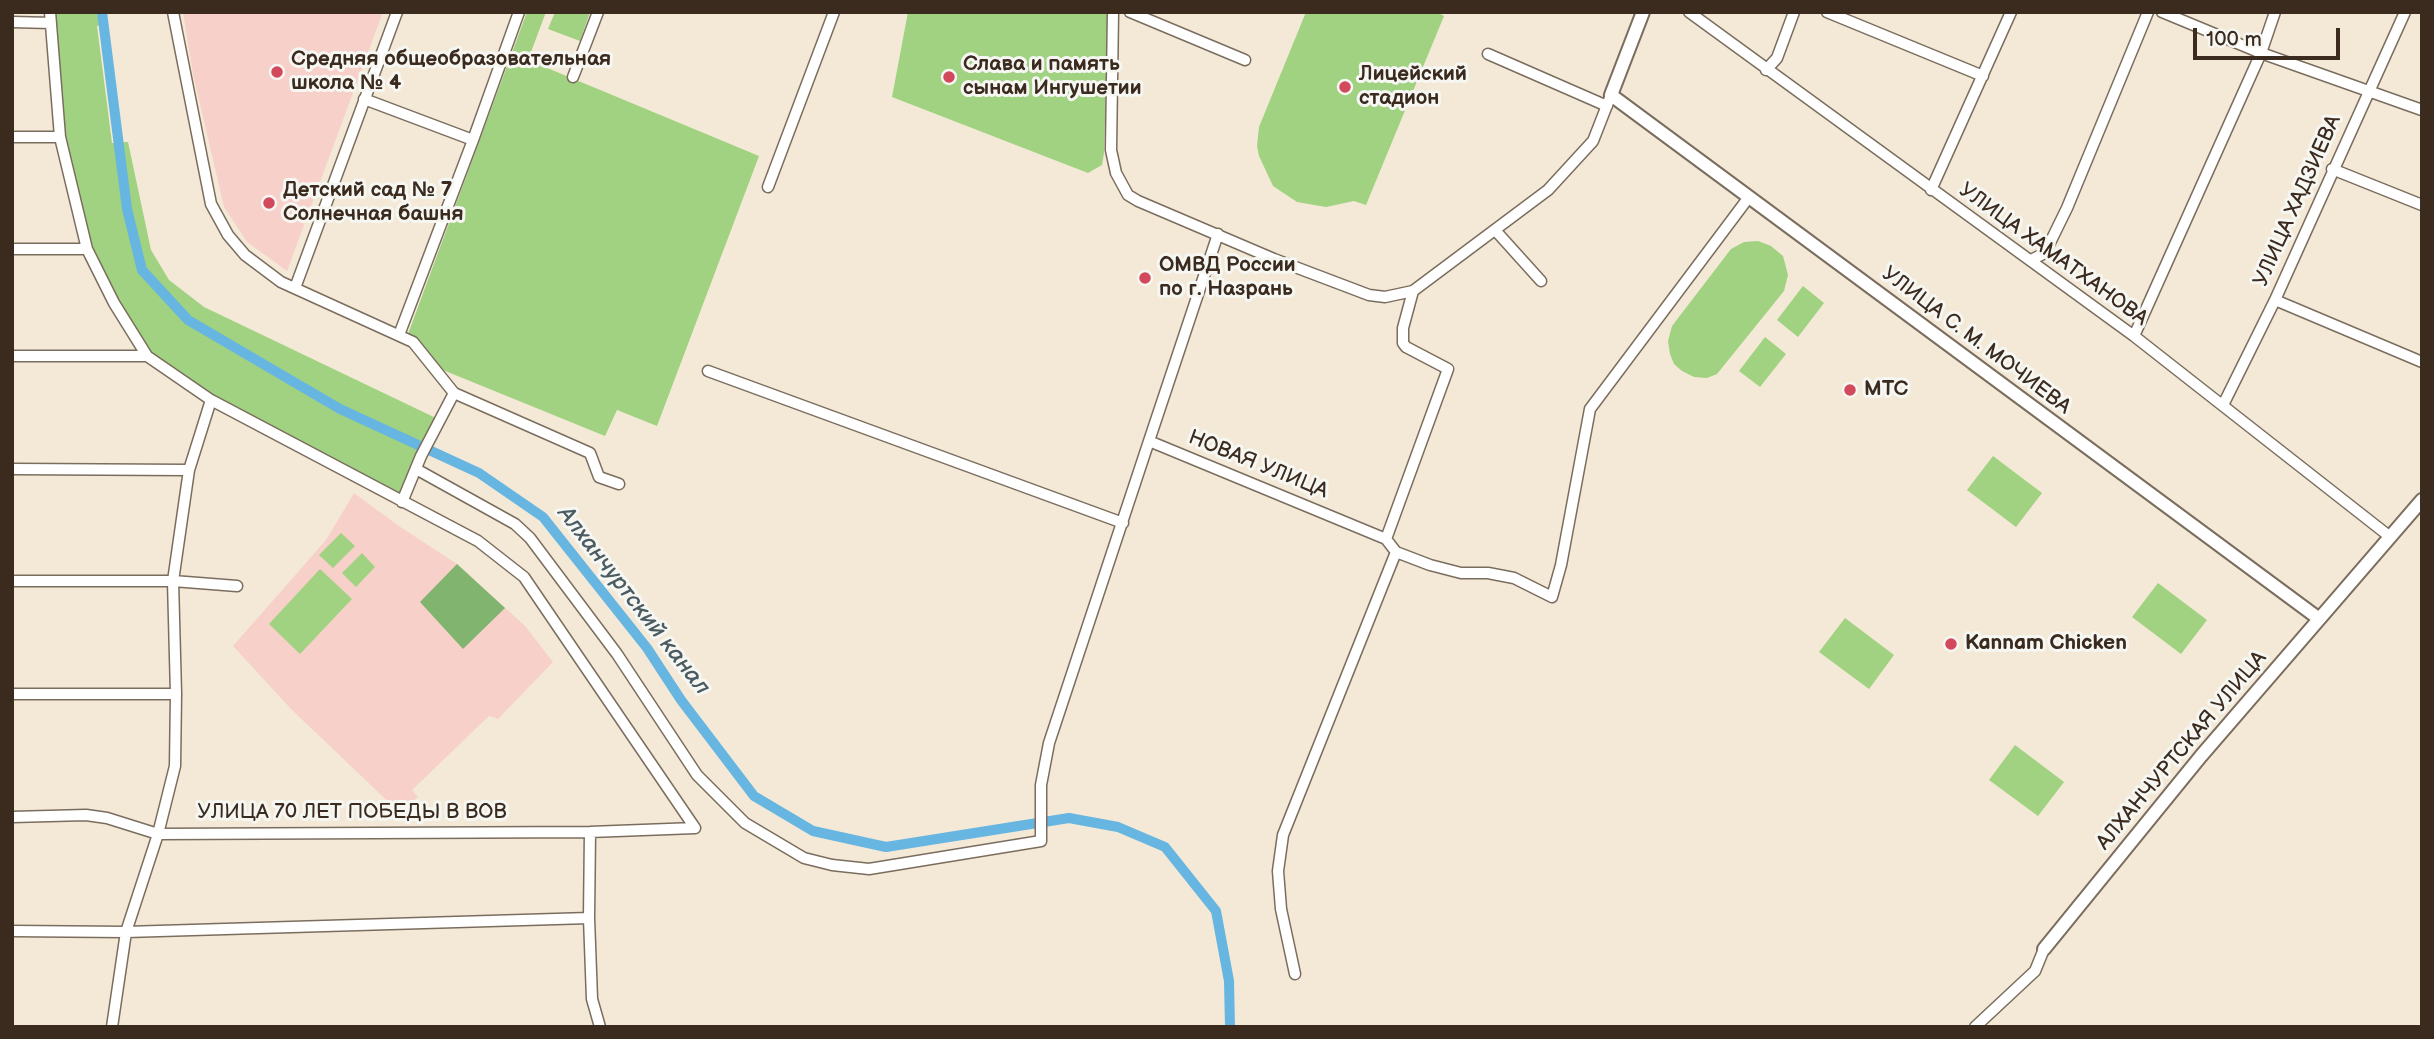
<!DOCTYPE html>
<meta charset="utf-8">
<style>
body{margin:0}
#map{position:relative;width:2434px;height:1039px;overflow:hidden;background:#f3e9d6;font-family:"Balsamiq Sans",sans-serif}
canvas{display:block}
.frame{position:absolute;inset:0;border:14px solid #3b2a1e;pointer-events:none}
.scale{position:absolute;left:2193px;top:28px;width:147px;height:32px;box-sizing:border-box;border:4px solid #3b2a1e;border-top:0;padding-left:9px;font-size:21px;line-height:24px;white-space:nowrap;color:#3b2a1e;-webkit-text-stroke:5px #f6f6f2;paint-order:stroke}
</style>
<div id="map">
<canvas width="2434" height="1039"></canvas>
<div class="frame"></div>
<div class="scale">100 m</div>
</div>
<script>
const g = document.querySelector('canvas').getContext('2d');
g.lineJoin = 'round';
function fill(path, color) { g.fillStyle = color; g.fill(path, 'evenodd'); }
const shape = rows => new Path2D(rows.map(r => 'M' + r).join(''));
function stroke(path, color, width, dash) { g.strokeStyle = color; g.lineWidth = width; g.lineCap = dash ? 'butt' : 'round'; g.setLineDash(dash || []); g.stroke(path); }
function drawText(font, color, halo, rows, align = 'center') {
  g.font = font + ' "Balsamiq Sans",sans-serif'; g.lineWidth = 6; g.setLineDash([]); g.textBaseline = 'middle'; g.strokeStyle = halo; g.fillStyle = color; for (const [text, x, y, turn = 0] of rows) {
    g.save(); g.translate(x, y); g.rotate((+turn || 0) * Math.PI / 180); g.textAlign = isNaN(turn) ? turn : align; if (halo) g.strokeText(text, 0, 0); g.fillText(text, 0, 0); g.restore();
  }
}
fill(shape([
 [183,12,383,12,287,271,247,242,224,207,193,74],
 [354,493,399,526,457,564,525,626,553,662,498,719,489,716,412,790,418,797,399,812,291,709,233,646,326,540]
]), '#f7d1c9');
fill(shape([
 [50,12,102,12,104,24,97,26,112,143,128,142,151,250,169,280,204,307,440,420,402,502,211,400,147,356,87,249,60,137],
 [527,12,546,12,528,60,759,156,657,426,617,410,605,436,438,368,416,338,408,334],
 [555,12,590,12,580,41,548,29],
 [908,12,1108,12,1104,153,1102,165,1088,173,892,97],
 [1306,12,1437,12,1444,16,1366,205,1354,201,1326,207,1297,202,1273,186,1259,156,1257,146,1259,127],
 [1758,241,1771,246,1783,256,1788,275,1784,291,1717,374,1707,378,1694,377,1682,371,1674,364,1670,354,1668,341,1672,326,1731,249,1744,242],
 [1803,286,1824,303,1798,337,1777,320],
 [1765,337,1786,354,1760,387,1739,371],
 [1993,456,2042,493,2016,527,1967,490],
 [341,533,355,546,333,568,319,555],
 [362,553,375,567,356,587,342,573],
 [320,569,352,599,300,654,269,624],
 [2158,583,2207,620,2181,654,2132,617],
 [1845,618,1894,655,1869,689,1819,652],
 [2015,745,2064,782,2038,816,1989,780]
]), '#a0d281');
fill(shape([
 [457,564,505,608,463,649,420,602]
]), '#80b46f');
stroke(shape([
 [102,12,127,209,142,270,188,320,340,409,479,473,543,517,647,648,681,700,754,796,813,831,886,847,1069,818,1118,827,1165,847,1216,911,1229,981,1230,1027]
]), '#67b5e1', 10);
const minor = shape([
 [50,12,60,137,87,249,114,303,147,356,211,400,478,541,524,577,695,828],
 [173,12,211,204,228,235,245,255,281,282,413,342,454,393,590,453,599,477,619,484],
 [1113,12,1111,150,1116,173,1128,195,1138,201,1274,259,1369,295,1385,297,1413,291,1548,190,1593,141,1611,95],
 [1130,12,1245,60],
 [1689,12,2134,336,2389,536],
 [1827,12,1983,76],
 [2162,12,2261,53,2422,110],
 [12,22,51,23],
 [1488,54,1607,106],
 [1766,70,1777,58,1794,12],
 [573,77,598,12],
 [364,99,473,140],
 [12,137,60,137],
 [2332,169,2422,205],
 [768,187,834,12],
 [1931,190,2011,12],
 [1495,230,1541,281],
 [1218,234,1149,441,1386,539,1396,552,1430,565,1461,573,1488,573,1514,578,1552,597,1561,565,1590,409,1749,197],
 [12,249,87,249],
 [2031,260,2045,253,2067,208,2148,12],
 [295,288,397,12],
 [2275,300,2422,362],
 [399,335,473,140,519,12],
 [2134,336,2261,53,2275,12],
 [12,356,147,356],
 [708,371,1123,523],
 [2223,405,2275,300,2405,12],
 [12,469,189,470],
 [416,469,515,524,530,538,617,654,697,775,745,823,804,858,832,865,869,869,1041,841,1041,785,1049,743,1149,441],
 [402,502,421,456,454,393],
 [1386,539,1448,369,1406,347,1403,343,1403,328,1413,291],
 [12,581,173,581,237,586],
 [12,694,176,694],
 [12,817,86,815,107,818,158,834,590,832,695,828],
 [590,832,589,918,592,999,600,1027],
 [12,931,126,932,589,918],
 [1295,974,1281,909,1278,871,1283,835,1396,552],
 [112,1027,126,932,158,834,175,766,176,694,173,581,189,470,211,400],
 [1975,1027,2035,971,2044,949]
]);
const tertiary = shape([
 [1643,12,1611,95,2318,618],
 [2044,949,2201,756,2422,500]
]);
stroke(minor, '#7b6d5e', 13);
stroke(tertiary, '#7b6d5e', 16);
stroke(minor, '#fff', 10);
stroke(tertiary, '#fff', 12);
for (const [x, y, r, color] of [
 [277,72,7,"#d1495b"],
 [949,77,7,"#d1495b"],
 [1345,87,7,"#d1495b"],
 [269,203,7,"#d1495b"],
 [1145,278,7,"#d1495b"],
 [1850,390,7,"#d1495b"],
 [1951,644,7,"#d1495b"]
]) { const dot = new Path2D(); dot.arc(x, y, r, 0, 2 * Math.PI); g.fillStyle = color; g.fill(dot); stroke(dot, '#f6f6f2', 2.5); }
drawText('bold 21px', '#3b2a1e', '#f6f6f2', [
 ["Средняя общеобразовательная",291,60],
 ["школа № 4",291,84],
 ["Слава и память",963,65],
 ["сынам Ингушетии",963,89],
 ["Лицейский",1359,75],
 ["стадион",1359,99],
 ["Детский сад № 7",283,191],
 ["Солнечная башня",283,215],
 ["ОМВД России",1159,266],
 ["по г. Назрань",1159,290],
 ["МТС",1864,390],
 ["Kannam Chicken",1965,644]
], 'left');
drawText('21px', '#3b2a1e', '#f6f6f2', [
 ["УЛИЦА ХАДЗИЕВА",2298,201,-66],
 ["УЛИЦА ХАМАТХАНОВА",2053,255,36],
 ["УЛИЦА С. М. МОЧИЕВА",1976,341,37],
 ["НОВАЯ УЛИЦА",1258,465,22],
 ["АЛХАНЧУРТСКАЯ УЛИЦА",2182,751,-50],
 ["УЛИЦА 70 ЛЕТ ПОБЕДЫ В ВОВ",352,813]
]);
drawText('italic 23px', '#4a5b62', '#f6f6f2', [
 ["Алханчуртский канал",633,601,52]
]);
</script>
